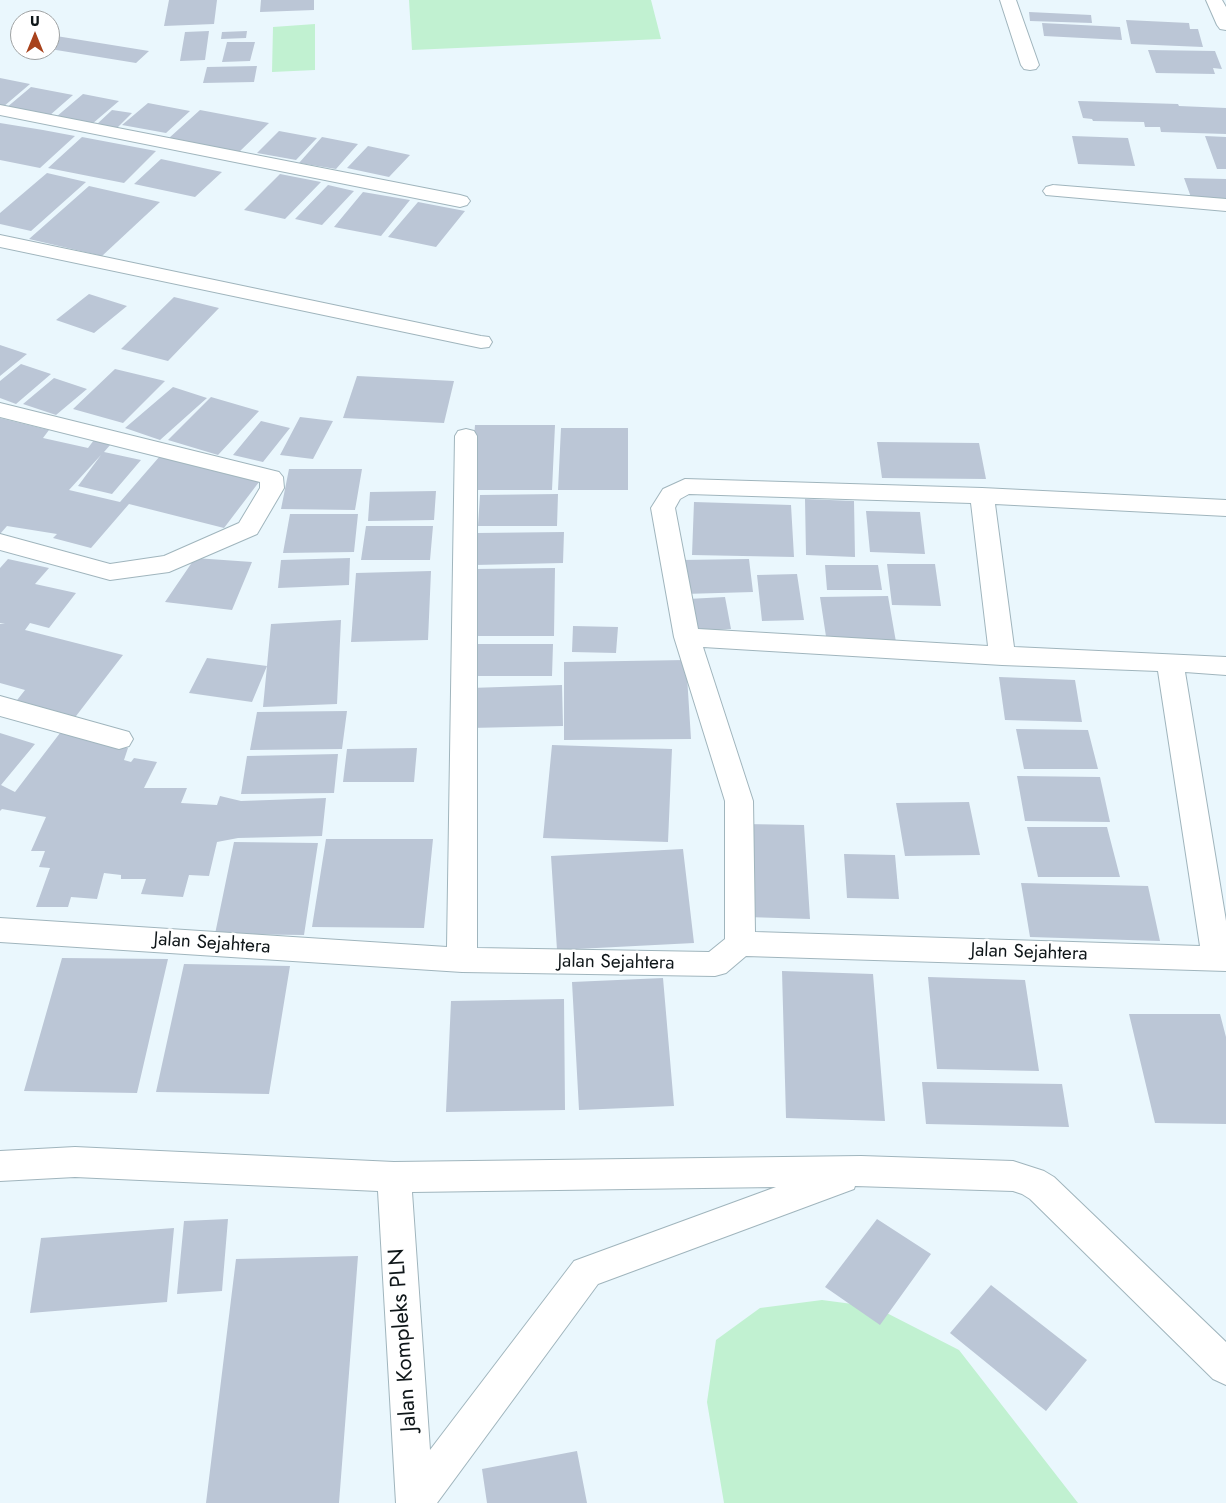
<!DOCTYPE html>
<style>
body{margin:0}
#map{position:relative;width:1226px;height:1503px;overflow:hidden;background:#eaf7fd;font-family:Jost,sans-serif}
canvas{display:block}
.north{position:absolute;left:10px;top:10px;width:50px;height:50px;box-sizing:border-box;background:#fff;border:1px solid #9fa2a3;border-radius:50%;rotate:0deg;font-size:14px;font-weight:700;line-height:20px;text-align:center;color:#0f1619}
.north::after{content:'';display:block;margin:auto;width:18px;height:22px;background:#a8421c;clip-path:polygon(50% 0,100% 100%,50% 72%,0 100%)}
</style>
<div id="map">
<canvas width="1226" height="1503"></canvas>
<div class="north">U</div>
</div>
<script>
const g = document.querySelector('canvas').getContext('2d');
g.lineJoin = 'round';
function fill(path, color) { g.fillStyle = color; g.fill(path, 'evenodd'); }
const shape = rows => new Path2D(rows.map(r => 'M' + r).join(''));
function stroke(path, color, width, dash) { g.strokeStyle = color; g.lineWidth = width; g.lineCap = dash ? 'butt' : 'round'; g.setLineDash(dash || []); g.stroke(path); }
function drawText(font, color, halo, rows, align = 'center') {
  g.font = font + ' Jost,sans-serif'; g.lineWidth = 5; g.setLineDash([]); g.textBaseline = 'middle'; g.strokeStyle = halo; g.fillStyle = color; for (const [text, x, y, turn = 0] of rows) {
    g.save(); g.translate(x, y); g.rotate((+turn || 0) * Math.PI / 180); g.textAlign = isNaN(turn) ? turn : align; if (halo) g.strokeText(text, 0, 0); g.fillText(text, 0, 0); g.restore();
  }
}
fill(shape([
 [409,0,651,0,661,39,412,50],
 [315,24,315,70,272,72,273,27],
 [822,1300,875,1307,959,1350,1078,1503,724,1503,707,1402,716,1340,760,1308]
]), '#c1f1d1');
fill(shape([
 [169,0,217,0,214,24,164,26],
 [261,0,314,0,314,10,260,12],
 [1029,12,1091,15,1092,23,1030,21],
 [1126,20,1189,23,1190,29,1198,29,1203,47,1131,44],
 [1042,23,1120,27,1122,40,1044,36],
 [209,31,205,60,180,61,185,32],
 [247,31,246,38,221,39,222,32],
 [50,35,149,51,136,63,50,49],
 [227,42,255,42,250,61,222,62],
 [1148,50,1215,51,1222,69,1213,68,1215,74,1156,73],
 [257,66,254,82,203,83,207,67],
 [0,78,30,84,3,107,0,106],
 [31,87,73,95,49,116,6,108],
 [83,94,119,101,92,124,56,117],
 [1078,101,1178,104,1179,106,1226,108,1226,134,1161,132,1160,127,1145,127,1144,122,1093,121,1092,119,1083,118],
 [148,103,190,111,166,133,122,125],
 [112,110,132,113,116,129,95,126],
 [200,110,269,123,239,152,169,138],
 [0,123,43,130,75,136,40,168,0,160],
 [279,131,317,138,296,160,257,153],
 [1072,136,1128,138,1135,166,1078,164],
 [1205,136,1226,137,1226,169,1217,169],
 [82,137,156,151,124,183,48,168],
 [322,137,358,144,336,169,299,163],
 [368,146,410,155,389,177,347,168],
 [161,159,222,172,195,197,134,184],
 [47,173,86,182,31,231,0,224,0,213],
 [280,174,321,182,285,219,244,210],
 [1184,178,1226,179,1226,201,1192,200],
 [328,185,354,191,322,225,295,219],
 [89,186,160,202,102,256,29,239],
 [363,192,410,200,381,236,334,227],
 [418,202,465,211,436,247,388,237],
 [89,294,127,306,94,333,56,320],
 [174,297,219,308,168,361,121,349],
 [0,345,27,354,0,376],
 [21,364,51,374,16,404,0,398,0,381],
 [115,369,165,381,123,423,73,409],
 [357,376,454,381,444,423,343,418],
 [54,378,87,389,56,415,23,404],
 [173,387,207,398,160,440,125,428],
 [211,397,259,411,218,455,168,440],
 [300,417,333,421,313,459,280,455],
 [0,418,49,430,43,438,88,448,94,440,111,444,104,452,141,460,112,494,78,486,101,455,69,490,120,502,160,456,212,467,210,470,259,482,224,528,129,504,91,548,53,538,57,534,7,526,0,534],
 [261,421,290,428,263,462,233,455],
 [475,425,555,425,552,490,470,490],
 [561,428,628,428,628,490,558,490],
 [877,442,979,443,986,479,882,478],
 [289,469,362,469,355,510,281,509],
 [436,491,434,520,368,521,370,492],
 [558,494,557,526,478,526,480,495],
 [805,499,854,501,855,557,806,555],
 [694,502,791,505,794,557,692,555],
 [866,511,920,512,925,554,870,552],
 [290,514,358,514,354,552,283,553],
 [366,526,433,526,430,560,361,560],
 [564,532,563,563,475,565,477,533],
 [195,558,252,562,232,610,165,602],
 [350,558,349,585,278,588,281,560],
 [8,559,49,568,35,584,76,593,49,628,30,623,25,630,123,655,73,720,14,704,25,690,0,683,0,624,5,624,0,623,0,568],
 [749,559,753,592,684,594,681,560],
 [887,564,935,564,941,606,892,605],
 [825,565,878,565,882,590,827,590],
 [555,568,554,636,469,636,474,569],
 [431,571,428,640,351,642,356,573],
 [797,574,804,620,762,621,757,575],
 [888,596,896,642,827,643,820,597],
 [725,597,731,629,694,632,688,599],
 [341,620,337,704,263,707,267,666,252,702,189,693,207,658,267,666,271,624],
 [573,626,618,627,616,653,572,652],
 [477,644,553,644,552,676,474,676],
 [686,660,691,739,564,740,564,662],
 [999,677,1075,680,1082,722,1005,720],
 [562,685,563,726,469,728,470,688],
 [347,711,342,749,250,750,257,712],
 [1016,729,1088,730,1098,769,1024,769],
 [0,733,35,744,1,785,15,792,60,733,128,748,124,760,131,762,134,758,157,762,144,788,187,788,181,803,217,805,220,796,241,801,326,798,322,836,238,838,217,842,209,876,189,875,183,897,141,894,146,879,121,879,121,875,104,873,97,899,71,897,68,907,36,907,50,868,39,867,45,851,31,851,46,817,2,809,0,811],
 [552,745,672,749,668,842,543,838],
 [417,748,414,782,343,782,347,749],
 [338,754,334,793,241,794,247,756],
 [1017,776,1100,777,1110,822,1025,821],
 [969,802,980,855,905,856,896,803],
 [744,824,804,825,810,919,747,917],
 [1027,827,1107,827,1120,877,1038,877],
 [326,839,433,839,424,928,312,927],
 [234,842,318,843,304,935,215,934],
 [683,849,694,943,557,950,551,856],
 [844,854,895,855,899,899,847,898],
 [1021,883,1148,886,1160,941,1030,937],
 [62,958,168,959,137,1093,24,1091],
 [184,964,290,966,269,1094,156,1092],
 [782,971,873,974,885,1121,786,1118],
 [928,977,1025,980,1039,1071,937,1069],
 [663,978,674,1106,579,1110,572,982],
 [564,999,565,1110,446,1112,451,1001],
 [1129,1014,1220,1014,1226,1037,1226,1124,1155,1123],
 [922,1082,1062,1084,1069,1127,926,1124],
 [228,1219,222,1291,177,1294,184,1221],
 [877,1219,931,1254,880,1325,825,1287],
 [174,1228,167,1302,30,1313,41,1238],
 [358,1256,339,1503,206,1503,236,1259],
 [991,1285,1087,1360,1046,1411,950,1333],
 [577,1451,587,1503,487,1503,482,1469]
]), '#bbc6d6');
const street = shape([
 [1000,0,1016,0,1039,65,1036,69,1030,70,1024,69,1021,65,1000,0],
 [1206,0,1222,0,1226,7,1226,30,1220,29,1217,25,1206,0],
 [0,105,460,195,467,197,470,201,467,205,460,207,0,115,0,105],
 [1053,185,1226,199,1226,211,1046,195,1043,191,1046,187,1053,185],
 [0,235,481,336,489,337,492,342,489,347,481,348,0,247,0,235],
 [0,403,279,472,283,477,284,488,257,534,169,572,110,580,0,550,0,534,110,564,164,556,239,523,260,488,260,482,0,417,0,403],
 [466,429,474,431,477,436,477,948,709,952,725,939,725,801,674,637,651,508,663,489,685,479,982,488,1226,500,1226,516,995,504,1014,647,1226,657,1226,675,1185,672,1226,921,1226,971,746,956,726,973,715,976,462,972,0,942,0,918,447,947,455,436,458,431,466,429],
 [689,494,971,503,988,646,698,629,675,508,680,499,689,494],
 [703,647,1002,665,1158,671,1200,946,755,932,753,801,703,647],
 [0,696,129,732,133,739,129,746,119,749,0,716,0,696],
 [75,1147,394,1162,861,1156,1013,1161,1044,1171,1054,1177,1226,1342,1226,1385,1213,1379,1030,1199,1022,1194,1013,1191,855,1186,854,1189,598,1284,437,1503,396,1503,378,1191,75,1177,0,1181,0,1151,75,1147],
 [776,1187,574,1261,430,1450,412,1192,776,1187]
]);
stroke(street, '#a0b5bd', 2);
fill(street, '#fff');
drawText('19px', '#0f1619', '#fff', [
 ["Jalan Sejahtera",212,944,4],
 ["Jalan Sejahtera",1029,953,2],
 ["Jalan Sejahtera",616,963,1]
]);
drawText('22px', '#0f1619', '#fff', [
 ["Jalan Kompleks PLN",404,1340,-94]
]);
</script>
